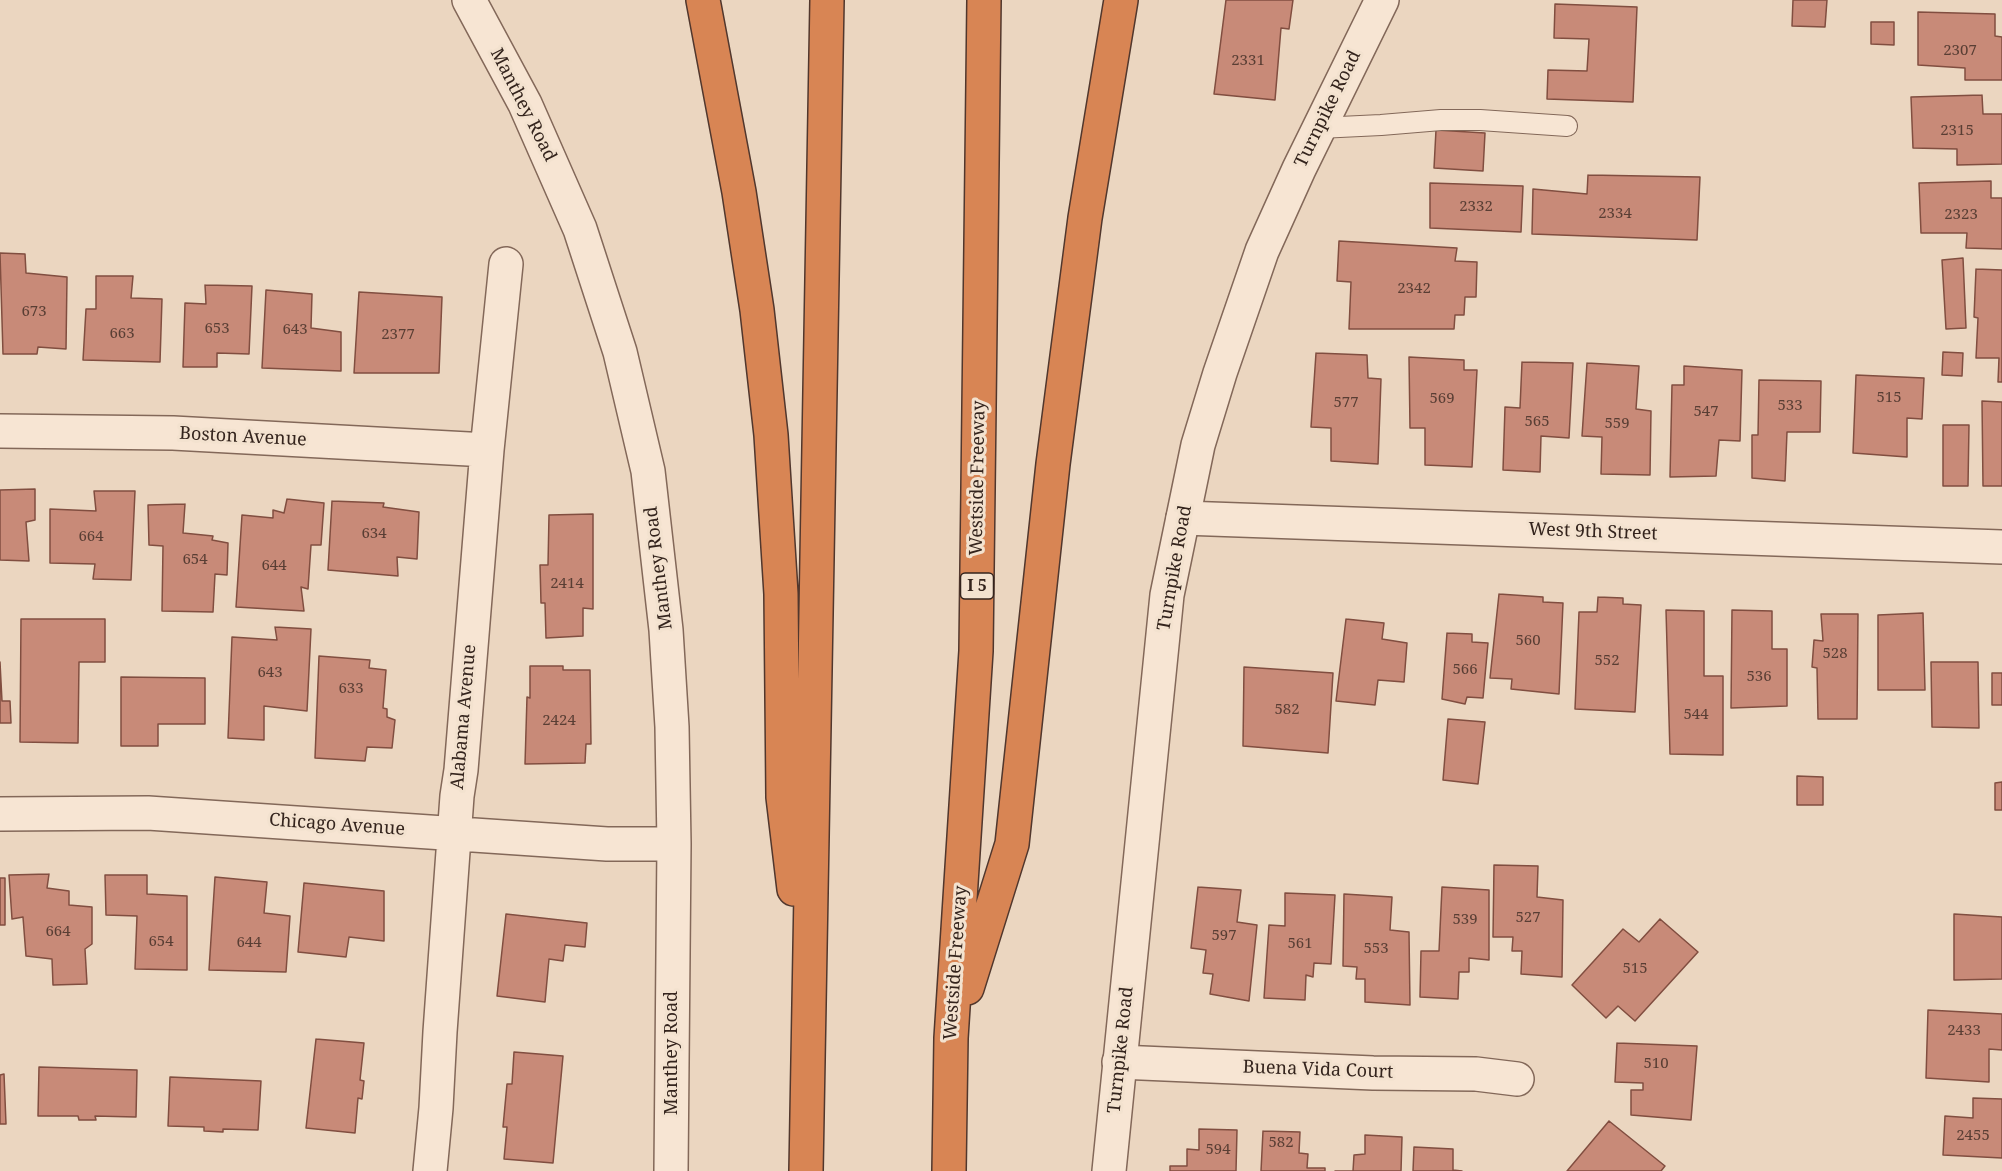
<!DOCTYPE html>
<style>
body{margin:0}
canvas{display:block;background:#ebd6c0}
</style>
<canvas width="2002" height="1171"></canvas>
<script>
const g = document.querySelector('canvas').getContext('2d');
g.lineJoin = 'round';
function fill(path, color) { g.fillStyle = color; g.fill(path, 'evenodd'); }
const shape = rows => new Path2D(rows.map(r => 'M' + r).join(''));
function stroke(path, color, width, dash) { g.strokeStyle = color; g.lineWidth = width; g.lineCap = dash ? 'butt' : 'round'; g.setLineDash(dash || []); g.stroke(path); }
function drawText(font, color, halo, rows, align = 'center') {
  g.font = font + ' "Noto Serif",serif'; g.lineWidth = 6; g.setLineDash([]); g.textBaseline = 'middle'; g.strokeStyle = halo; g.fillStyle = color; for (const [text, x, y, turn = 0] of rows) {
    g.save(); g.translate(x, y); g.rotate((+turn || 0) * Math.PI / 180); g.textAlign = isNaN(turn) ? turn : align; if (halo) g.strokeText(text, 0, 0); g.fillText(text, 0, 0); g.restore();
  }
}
const building = shape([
 [1226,0,1293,0,1289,29,1281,28,1275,100,1214,94,1226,0],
 [1793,0,1827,0,1825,27,1792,26,1793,0],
 [1555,4,1637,7,1633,102,1547,99,1548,70,1587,71,1589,39,1554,38,1555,4],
 [1918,12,1995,14,1995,36,2002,37,2002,80,1965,80,1965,68,1918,65,1918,12],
 [1871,22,1894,22,1894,45,1871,44,1871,22],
 [1982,95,1983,114,2002,114,2002,164,1957,165,1957,149,1913,148,1911,97,1982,95],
 [1436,130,1485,133,1483,171,1434,168,1436,130],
 [1588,175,1700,177,1697,240,1532,234,1533,189,1587,194,1588,175],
 [1991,181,1991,198,2002,198,2002,249,1966,248,1967,233,1921,233,1919,183,1991,181],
 [1430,183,1523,186,1521,232,1430,228,1430,183],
 [1339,241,1457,248,1455,261,1477,262,1476,297,1465,297,1464,315,1455,315,1454,329,1349,329,1351,282,1337,281,1339,241],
 [0,253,25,254,26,273,67,277,66,349,38,347,37,354,3,354,0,253],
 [1963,258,1966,328,1946,329,1942,260,1963,258],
 [1976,269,2002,270,2002,382,1998,382,1999,358,1976,358,1978,318,1974,317,1976,269],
 [96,276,133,276,131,298,162,299,160,362,83,360,86,309,96,309,96,276],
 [205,285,252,286,249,354,217,353,217,367,183,367,185,303,206,304,205,285],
 [266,290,312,294,311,328,341,332,341,371,262,368,266,290],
 [359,292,442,297,439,373,354,373,359,292],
 [1943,352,1963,353,1962,376,1942,375,1943,352],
 [1316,353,1367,355,1368,378,1381,379,1378,464,1331,461,1331,428,1311,427,1316,353],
 [1409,357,1464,360,1464,370,1477,370,1472,467,1425,465,1425,428,1410,428,1409,357],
 [1522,362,1573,363,1569,438,1541,436,1540,472,1503,470,1505,407,1520,408,1522,362],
 [1587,363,1639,366,1636,409,1651,411,1650,475,1601,474,1602,437,1582,436,1587,363],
 [1684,366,1742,370,1740,441,1719,440,1716,476,1670,477,1672,385,1684,385,1684,366],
 [1856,375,1924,378,1922,419,1907,418,1907,457,1853,453,1856,375],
 [1759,380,1821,381,1820,432,1787,432,1785,481,1752,478,1752,435,1758,435,1759,380],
 [1982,401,2002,402,2002,486,1983,486,1982,401],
 [1943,425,1969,425,1968,486,1943,486,1943,425],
 [35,489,35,520,26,522,29,561,0,560,0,490,35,489],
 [94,491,135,491,131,580,93,579,95,564,50,563,50,509,96,511,94,491],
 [287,499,324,503,321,545,311,545,308,589,301,587,304,611,236,607,242,515,273,518,273,510,284,513,287,499],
 [332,501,384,503,383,507,419,512,417,559,397,557,398,576,328,570,332,501],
 [185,504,183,533,213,536,212,540,228,543,227,575,215,574,213,612,162,611,163,546,149,545,148,505,185,504],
 [593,514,593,609,583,608,583,636,546,638,545,603,541,603,540,565,548,565,549,515,593,514],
 [1499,594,1543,597,1543,602,1563,603,1559,694,1511,689,1512,679,1490,678,1499,594],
 [1598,597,1623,598,1623,604,1641,605,1635,712,1575,709,1579,612,1597,612,1598,597],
 [1666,610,1704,611,1704,676,1723,676,1723,755,1670,754,1666,610],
 [1732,610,1772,611,1772,649,1787,649,1787,706,1731,708,1732,610],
 [1923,613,1925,690,1878,690,1878,615,1923,613],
 [1821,614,1858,614,1857,719,1818,719,1817,668,1812,667,1814,640,1823,641,1821,614],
 [21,619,105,619,105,662,79,662,78,743,20,742,21,619],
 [1346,619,1384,623,1382,639,1407,643,1404,682,1378,680,1375,705,1336,701,1346,619],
 [275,627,311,629,307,711,264,706,264,740,228,738,232,637,277,640,275,627],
 [1447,633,1472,634,1472,642,1488,643,1483,698,1467,697,1465,704,1442,699,1447,633],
 [319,656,370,660,369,668,386,670,383,708,387,709,387,717,395,720,392,748,367,747,365,761,315,758,319,656],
 [0,662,2,701,10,701,11,723,0,723,0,662],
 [1931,662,1978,662,1979,728,1932,727,1931,662],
 [530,666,563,666,563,670,590,670,591,744,586,744,585,763,525,764,527,697,530,698,530,666],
 [1244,667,1333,673,1328,753,1243,746,1244,667],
 [1992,673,2002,673,2002,705,1992,705,1992,673],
 [121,677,205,678,205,724,158,724,158,746,121,746,121,677],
 [1448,719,1485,722,1478,784,1443,780,1448,719],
 [1797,776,1823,777,1823,805,1797,805,1797,776],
 [2002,782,2002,810,1995,810,1995,783,2002,782],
 [1494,865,1538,866,1537,897,1563,900,1562,977,1521,974,1522,951,1512,951,1513,937,1493,937,1494,865],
 [49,874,47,888,69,891,69,905,92,907,92,944,85,949,87,984,53,985,52,959,26,956,23,917,12,919,9,875,49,874],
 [105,875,147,875,147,894,187,896,187,970,135,969,137,916,106,915,105,875],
 [215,877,267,882,264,913,290,916,286,972,209,970,215,877],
 [0,878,5,878,5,925,0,925,0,878],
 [304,883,384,891,384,941,349,937,346,957,298,952,304,883],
 [1198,887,1241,890,1237,922,1257,925,1249,1001,1210,994,1213,974,1203,973,1206,950,1191,948,1198,887],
 [1442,887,1489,890,1489,960,1469,958,1469,972,1459,972,1458,999,1420,997,1421,951,1439,951,1442,887],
 [1285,893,1335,895,1331,964,1314,963,1313,977,1306,975,1305,1000,1264,998,1269,925,1285,926,1285,893],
 [1344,894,1392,897,1390,930,1409,932,1410,1005,1365,1002,1365,979,1356,979,1357,967,1343,966,1344,894],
 [506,914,587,923,585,947,565,945,563,961,549,959,545,1002,497,996,506,914],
 [1954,914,2002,917,2002,979,1954,980,1954,914],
 [1660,919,1698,952,1635,1021,1618,1006,1606,1018,1572,985,1623,929,1639,942,1660,919],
 [1928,1010,2002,1014,2002,1050,1989,1049,1989,1082,1926,1078,1928,1010],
 [316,1039,364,1043,360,1080,364,1081,362,1099,358,1098,355,1133,306,1128,316,1039],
 [1617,1043,1697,1046,1691,1120,1631,1115,1631,1090,1643,1090,1643,1083,1615,1082,1617,1043],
 [514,1052,563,1056,553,1163,504,1159,507,1127,503,1127,507,1084,512,1084,514,1052],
 [39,1067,137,1070,136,1117,95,1116,96,1120,79,1120,78,1116,38,1116,39,1067],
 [4,1074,6,1124,0,1124,0,1075,4,1074],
 [170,1077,261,1081,258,1130,223,1129,223,1132,204,1131,204,1127,168,1126,170,1077],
 [1973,1098,2002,1099,2002,1158,1943,1155,1945,1116,1973,1118,1973,1098],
 [1609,1121,1665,1166,1661,1171,1567,1171,1609,1121],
 [1199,1129,1237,1130,1236,1171,1170,1171,1170,1166,1187,1166,1187,1149,1199,1150,1199,1129],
 [1263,1131,1300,1132,1299,1153,1308,1154,1307,1168,1325,1168,1325,1171,1261,1171,1263,1131],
 [1365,1135,1402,1137,1401,1171,1335,1171,1353,1171,1354,1155,1365,1154,1365,1135],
 [1414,1147,1453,1149,1453,1170,1462,1171,1413,1171,1414,1147]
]);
fill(building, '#c88a78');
stroke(building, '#814e40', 1.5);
const service = shape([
 [1319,128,1381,125,1441,120,1480,120,1567,126]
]);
const minor = shape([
 [469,0,525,104,580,229,620,352,648,471,666,630,672,727,674,844,671,1171],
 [0,431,173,433,487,450],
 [1183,518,2002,547],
 [0,814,148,813,607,844,674,844],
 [1119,1062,1373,1073,1476,1074,1517,1079],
 [430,1171,436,1108,440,1032,457,796,461,770,487,450,506,264]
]);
const tertiary = shape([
 [1109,1171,1167,595,1198,445,1220,373,1262,251,1299,169,1382,0]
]);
const motorway = shape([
 [703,0,739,192,757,310,771,435,781,594,783,797,794,889],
 [967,988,1012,844,1053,464,1085,218,1121,0],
 [806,1171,827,0],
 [949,1171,951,1038,976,651,984,0]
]);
stroke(service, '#836859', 22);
stroke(minor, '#836859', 36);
stroke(tertiary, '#836859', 36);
stroke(motorway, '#51372d', 36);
stroke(service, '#f7e5d3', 20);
stroke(minor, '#f7e5d3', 33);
stroke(tertiary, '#f7e5d3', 33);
stroke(motorway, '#d88554', 33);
drawText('15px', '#593e34', null, [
 ["2307",1960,51],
 ["2331",1248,61],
 ["2315",1957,131],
 ["2332",1476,207],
 ["2334",1615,214],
 ["2323",1961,215],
 ["2342",1414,289],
 ["673",34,312],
 ["653",217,329],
 ["643",295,330],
 ["663",122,334],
 ["2377",398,335],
 ["515",1889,398],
 ["569",1442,399],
 ["577",1346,403],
 ["533",1790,406],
 ["547",1706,412],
 ["565",1537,422],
 ["559",1617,424],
 ["634",374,534],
 ["664",91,537],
 ["654",195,560],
 ["644",274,566],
 ["2414",567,584],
 ["560",1528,641],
 ["528",1835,654],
 ["552",1607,661],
 ["566",1465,670],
 ["643",270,673],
 ["536",1759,677],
 ["633",351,689],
 ["582",1287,710],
 ["544",1696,715],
 ["2424",559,721],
 ["527",1528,918],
 ["539",1465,920],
 ["664",58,932],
 ["597",1224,936],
 ["654",161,942],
 ["644",249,943],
 ["561",1300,944],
 ["553",1376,949],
 ["515",1635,969],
 ["2433",1964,1031],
 ["510",1656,1064],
 ["2455",1973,1136],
 ["582",1281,1143],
 ["594",1218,1150]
]);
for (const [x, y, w] of [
 [977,586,33]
]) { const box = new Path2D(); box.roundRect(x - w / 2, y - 13, w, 26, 4.5); g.fillStyle = '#f3e2cf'; g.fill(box); stroke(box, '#34241d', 1.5); }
drawText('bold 16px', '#34241d', null, [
 ["I 5",977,586]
]);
drawText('18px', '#34241d', '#f3e2cf', [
 ["Manthey Road",523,105,63],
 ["Turnpike Road",1328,109,-64],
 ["Boston Avenue",243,437,3],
 ["Westside Freeway",978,478,-89],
 ["West 9th Street",1593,532,2],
 ["Manthey Road",659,568,-97],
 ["Turnpike Road",1175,568,-80],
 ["Alabama Avenue",464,717,-85],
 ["Chicago Avenue",337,825,4],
 ["Westside Freeway",956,963,-86],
 ["Turnpike Road",1121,1050,-84],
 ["Manthey Road",672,1053,-90],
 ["Buena Vida Court",1318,1070,2]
]);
</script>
